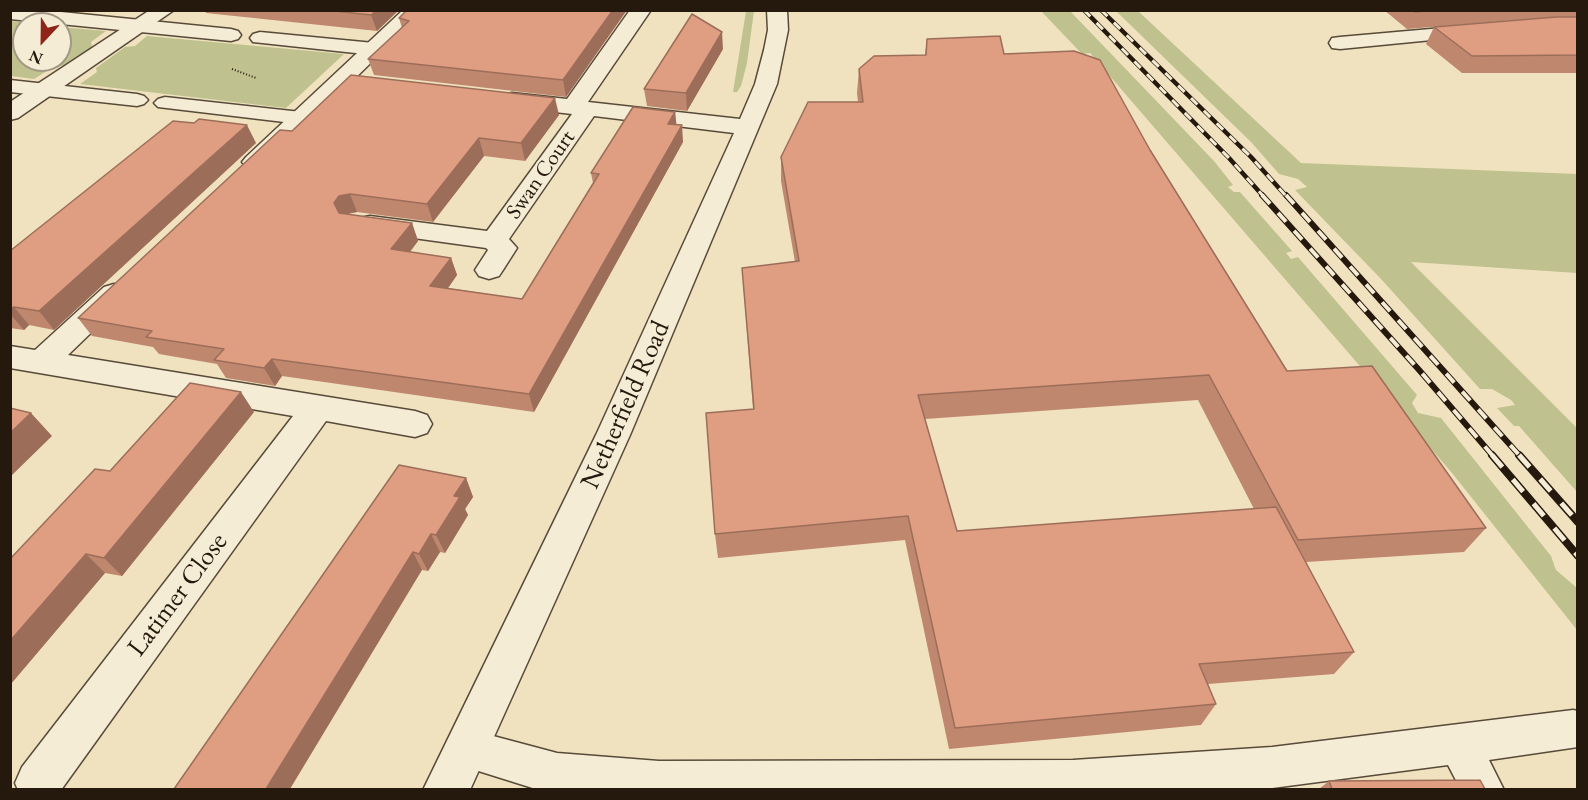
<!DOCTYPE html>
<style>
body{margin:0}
#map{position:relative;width:1588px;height:800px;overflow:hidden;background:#f0e2bf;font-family:"EB Garamond",serif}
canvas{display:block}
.frame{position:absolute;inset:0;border:12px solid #25180c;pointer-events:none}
.north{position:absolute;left:12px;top:12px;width:60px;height:60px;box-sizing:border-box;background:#f5ecd5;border:2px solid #a29785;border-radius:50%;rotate:202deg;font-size:16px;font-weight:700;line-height:24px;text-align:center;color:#25180c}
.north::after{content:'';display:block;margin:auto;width:21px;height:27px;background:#8f2418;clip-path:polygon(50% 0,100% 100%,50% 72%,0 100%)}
</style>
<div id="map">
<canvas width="1588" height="800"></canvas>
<div class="frame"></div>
<div class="north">N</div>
</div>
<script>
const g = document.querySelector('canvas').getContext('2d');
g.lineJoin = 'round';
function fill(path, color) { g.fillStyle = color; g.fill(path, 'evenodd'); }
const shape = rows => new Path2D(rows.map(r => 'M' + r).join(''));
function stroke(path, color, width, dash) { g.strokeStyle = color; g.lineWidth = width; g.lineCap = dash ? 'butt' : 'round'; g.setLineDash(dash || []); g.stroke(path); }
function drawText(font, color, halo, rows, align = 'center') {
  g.font = font + ' "EB Garamond",serif'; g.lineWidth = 4.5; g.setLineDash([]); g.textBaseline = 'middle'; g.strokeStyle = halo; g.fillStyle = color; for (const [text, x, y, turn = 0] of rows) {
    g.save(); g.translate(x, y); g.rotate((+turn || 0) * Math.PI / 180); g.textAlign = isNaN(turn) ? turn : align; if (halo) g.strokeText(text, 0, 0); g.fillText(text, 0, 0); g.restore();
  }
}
fill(shape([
 [746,11,754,11,747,63,741,86,737,92,733,92],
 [1041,11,1070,11,1214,161,1233,185,1228,187,1234,192,1240,192,1292,251,1286,253,1291,259,1298,257,1417,395,1412,403,1418,413,1441,418,1551,556,1556,570,1577,588,1577,630,1452,473,1090,53,1082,54],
 [1116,11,1138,11,1301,163,1577,174,1577,273,1411,262,1577,428,1577,492,1519,426,1514,426,1497,408,1515,405,1511,400,1492,389,1480,389,1382,280,1295,190,1307,187,1298,179,1279,174,1251,142],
 [11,21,36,24,24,24,24,60,60,60,60,27,106,31,91,42,92,47,64,65,50,69,34,79,11,76],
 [147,36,344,54,286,108,80,84,97,72,96,68,125,47,135,46]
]), '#bfc28e');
const service = shape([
 [10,10,41,10,231,29,238,31,241,35,238,39,231,41,10,19,10,10],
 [260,32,374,43,381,45,384,49,381,53,374,55,253,42,250,38,253,34,260,32],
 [10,80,137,94,144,96,148,100,144,104,137,106,10,92,10,80],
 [165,97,301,112,309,113,312,118,309,123,301,124,158,107,154,103,158,99,165,97],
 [1573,710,1578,711,1578,747,1489,760,1504,790,1461,790,1448,765,1257,790,539,790,453,763,447,749,453,735,467,729,557,753,659,761,1073,760,1272,747,1573,710]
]);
const minor = shape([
 [150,10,174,10,18,118,10,120,10,102,150,10],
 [403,10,425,10,264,167,255,170,246,167,242,162,246,157,403,10],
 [630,10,651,10,588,102,740,119,755,84,764,50,768,30,767,10,787,10,788,30,777,84,630,435,470,790,423,790,596,435,734,133,594,116,509,239,517,248,503,270,499,276,489,279,479,276,475,270,488,250,486,248,370,232,360,230,356,224,360,218,370,216,487,231,572,114,512,107,504,105,500,100,504,95,512,93,567,99,630,10],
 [1476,25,1483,27,1486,31,1483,35,1340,49,1332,48,1329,43,1332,38,1340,37,1476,25],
 [114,284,124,287,129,294,124,301,68,355,415,411,427,415,432,424,427,433,415,437,326,421,61,790,18,790,15,783,22,767,293,416,10,368,10,346,35,350,104,287,114,284]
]);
stroke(service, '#584a39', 3);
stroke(minor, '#584a39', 3);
stroke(shape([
 [232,69,256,78]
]), '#25180c', 2, [1, 2]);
fill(service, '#f5ecd5');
fill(minor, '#f5ecd5');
const railFar2 = shape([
 [1084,10,1229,158,1264,197],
 [1101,10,1251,157,1287,197]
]);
const railFar1 = shape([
 [1262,195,1420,371,1493,456],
 [1286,195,1520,456]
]);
const rail = shape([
 [1492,455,1578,556],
 [1519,455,1578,522]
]);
stroke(railFar2, '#25180c', 4.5);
stroke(railFar1, '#25180c', 6);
stroke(rail, '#25180c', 8);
stroke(railFar2, '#f5ecd5', 3, [9]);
stroke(railFar1, '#f5ecd5', 4, [12]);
stroke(rail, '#f5ecd5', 5, [16]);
fill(shape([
 [205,10,399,10,377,31,206,13],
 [627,10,566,97,374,75,368,59,402,28,399,18],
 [1384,10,1578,10,1578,73,1462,73,1426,44,1434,27,1552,17,1407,29],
 [927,39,1004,54,1150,150,1287,371,1486,528,1464,552,1306,562,1354,652,1334,674,1208,684,1216,704,1201,725,949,749,905,540,718,558,715,534,753,409,742,268,795,262,781,181,781,157,858,102,857,93,859,69,925,55],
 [1198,400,1254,509,957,531,925,419],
 [723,49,687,111,647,106,644,89],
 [675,112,676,125,683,142,534,412,282,376,275,386,226,378,217,364,159,354,153,347,92,336,78,318,292,131,559,115,525,161,484,156,433,222,357,212,347,214,412,223,418,241,410,252,451,258,457,275,448,288,522,299,593,183,591,173],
 [256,143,54,330,29,325,24,330,10,328,10,251],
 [254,412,122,576,105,573,10,685,10,559,110,471],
 [466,478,473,497,465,509,468,515,445,553,440,552,428,571,422,570,174,789],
 [1329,781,1485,789,1319,789]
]), '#c0876f');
fill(shape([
 [377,10,399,10,377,31,371,15],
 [613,10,627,10,566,97,563,80],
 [722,32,723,49,687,111,686,93],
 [555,98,559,115,525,161,521,143],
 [675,112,677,129,668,124],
 [247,125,256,143,54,330,39,311],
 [682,125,683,142,534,412,529,394],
 [479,138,484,156,433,222,427,204],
 [350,194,357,212,347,214,341,221,334,203,339,196],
 [412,223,418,241,398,267,391,249],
 [451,258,457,275,437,304,430,286],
 [14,307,29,325,24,330,10,314,10,309],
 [272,359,282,376,275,386,264,368],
 [241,392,254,412,122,576,104,558],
 [31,413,52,436,10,477,10,433],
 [466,478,473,497,465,509,468,515,445,553,436,535,454,496],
 [431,534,440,552,428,571,419,554],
 [413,552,422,570,290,789,266,789],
 [86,554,105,573,10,685,10,641]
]), '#9c6e5a');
const building = shape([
 [325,10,377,10,371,15,325,10],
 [407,10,613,10,563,80,368,59,409,21,399,18,407,10],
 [1413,10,1436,10,1415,12,1413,10],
 [692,14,722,32,686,93,644,89,692,14],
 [1556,17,1578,17,1578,55,1472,56,1434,27,1556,17],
 [1000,36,1004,54,1074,51,1100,60,1150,150,1287,371,1372,366,1486,528,1298,540,1209,375,918,395,957,531,1276,507,1354,652,1199,664,1216,704,955,728,908,516,715,534,706,413,754,409,742,268,799,261,781,157,808,102,863,102,859,69,874,56,926,55,927,39,1000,36],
 [351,75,555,98,521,143,479,138,427,204,350,194,339,196,334,203,339,213,412,223,391,249,451,258,430,286,522,299,599,174,591,173,633,107,675,112,668,124,682,125,529,394,272,359,264,368,214,360,224,349,146,337,152,331,78,318,280,130,292,131,351,75],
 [199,119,247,125,39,311,14,307,10,309,10,251,173,121,194,123,199,119],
 [190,383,241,392,104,558,86,554,10,641,10,559,95,469,110,471,190,383],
 [10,408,31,413,10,433,10,408],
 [399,465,466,478,454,496,460,497,436,535,431,534,419,554,413,552,266,789,174,789,399,465],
 [1480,780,1485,789,1332,789,1329,781,1480,780]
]);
fill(building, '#df9d81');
stroke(building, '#9c6e5a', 1.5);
drawText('22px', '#25180c', '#f5ecd5', [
 ["Swan Court",541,175,-55]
]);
drawText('27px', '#25180c', '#f5ecd5', [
 ["Netherfield Road",626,405,-66],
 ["Latimer Close",178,595,-53]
]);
</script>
